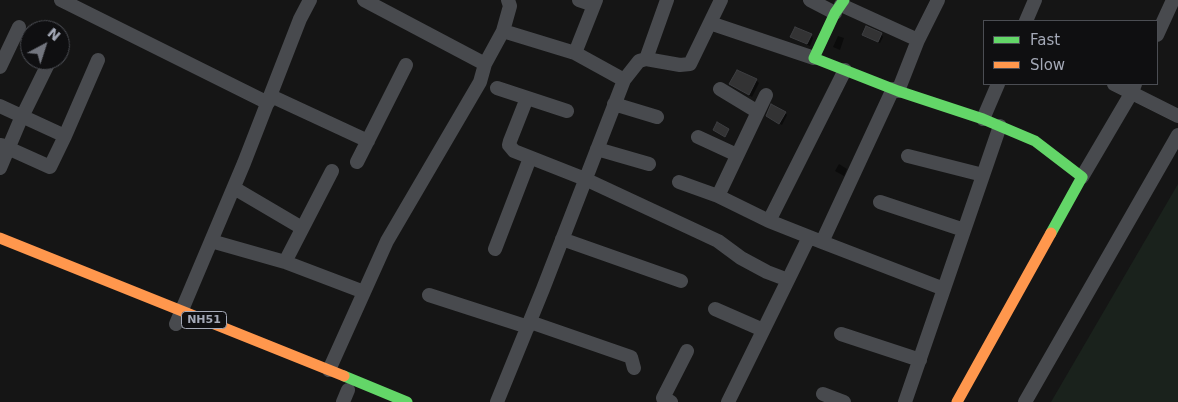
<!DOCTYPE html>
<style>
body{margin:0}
#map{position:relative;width:1178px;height:402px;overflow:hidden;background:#151515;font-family:"DejaVu Sans",sans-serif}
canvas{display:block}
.legend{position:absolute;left:983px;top:20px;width:175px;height:65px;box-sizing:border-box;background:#0f0f11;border:1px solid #4b4d53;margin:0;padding:6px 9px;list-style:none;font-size:15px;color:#a4a9b7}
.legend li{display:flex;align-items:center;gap:10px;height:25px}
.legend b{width:25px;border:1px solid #4b4d53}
.north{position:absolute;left:20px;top:20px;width:50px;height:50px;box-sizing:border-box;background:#0f0f11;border:1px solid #4b4d53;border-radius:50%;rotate:40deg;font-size:14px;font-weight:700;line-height:20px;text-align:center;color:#a4a9b7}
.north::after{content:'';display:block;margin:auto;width:18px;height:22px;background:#72757e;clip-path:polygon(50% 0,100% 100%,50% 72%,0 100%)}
</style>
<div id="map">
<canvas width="1178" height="402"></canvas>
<ul class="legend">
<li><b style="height:6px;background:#63d668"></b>Fast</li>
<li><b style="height:6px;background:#ff974d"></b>Slow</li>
</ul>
<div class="north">N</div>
</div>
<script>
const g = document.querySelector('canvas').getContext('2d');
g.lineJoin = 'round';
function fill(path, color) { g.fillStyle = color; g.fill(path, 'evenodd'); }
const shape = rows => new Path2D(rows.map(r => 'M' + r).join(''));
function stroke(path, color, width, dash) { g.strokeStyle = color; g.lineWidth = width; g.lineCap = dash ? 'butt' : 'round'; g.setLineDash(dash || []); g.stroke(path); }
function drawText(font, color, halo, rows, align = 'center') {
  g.font = font + ' "DejaVu Sans",sans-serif'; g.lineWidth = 5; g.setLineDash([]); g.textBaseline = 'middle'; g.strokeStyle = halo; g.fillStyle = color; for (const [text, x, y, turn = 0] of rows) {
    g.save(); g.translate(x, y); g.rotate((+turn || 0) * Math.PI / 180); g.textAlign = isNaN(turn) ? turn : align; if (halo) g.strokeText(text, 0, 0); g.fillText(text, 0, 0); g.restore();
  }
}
fill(shape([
 [1178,184,1178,402,1051,402]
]), '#1a221c');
fill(shape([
 [881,34,883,37,880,43,864,35],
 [811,35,813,38,810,46,792,37],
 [838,36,844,38,840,50,833,47],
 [756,80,759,83,752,97,731,84],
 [785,113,787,115,782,125,767,116],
 [839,164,847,169,844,176,835,171]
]), '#0007');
const building = shape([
 [866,26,882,33,878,42,862,35,866,26],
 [795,27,812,34,807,44,790,37,795,27],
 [737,70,757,79,749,95,729,84,737,70],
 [771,104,786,112,779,124,766,116,771,104],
 [717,122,729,129,725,137,713,130,717,122]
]);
fill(building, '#333334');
stroke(building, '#3d3e41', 1);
stroke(shape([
 [61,0,268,103],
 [364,0,485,64],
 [579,0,594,5],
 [810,0,835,13],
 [841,5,918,40],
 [1026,21,1035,0],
 [710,23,814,58],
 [503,31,575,53,596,0],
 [1157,35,1173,0],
 [575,53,624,80,639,61,646,59,680,65,690,64,721,0],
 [646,59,667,0],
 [0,67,19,27],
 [1114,84,1178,116],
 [497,88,567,111],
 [720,89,758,112],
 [893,89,822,242,944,289],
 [898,91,918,40,938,0],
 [271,96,368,141],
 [527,98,510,141,509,145,514,151,585,179,718,241,741,258,767,272,788,280,728,402],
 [614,104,657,117],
 [0,106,65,136,98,60],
 [983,119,998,84],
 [698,137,737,155],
 [1,145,50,167,65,136],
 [597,149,649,164],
 [908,156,983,175],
 [357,162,406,65],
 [0,168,19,123,50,60],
 [1082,177,1132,92,1135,84],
 [679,182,718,196,766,95],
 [234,188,302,228],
 [718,196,769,221],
 [880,202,964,230],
 [562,239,681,281],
 [211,241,285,262,332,171],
 [822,242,769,221,845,70],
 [495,249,530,158],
 [285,262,364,292],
 [788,280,809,237],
 [429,295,528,327],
 [715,309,763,330],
 [530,322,631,357,634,368],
 [176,324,244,163,300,19,310,0],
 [841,334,920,360],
 [329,370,387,241,480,82,485,64,503,31,510,6,508,0],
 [823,394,844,402],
 [343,402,348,390],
 [497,402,543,289,624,80],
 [671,402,663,398,687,351],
 [905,402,1000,126],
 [1025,402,1178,135]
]), '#484a4e', 14);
stroke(shape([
 [844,0,835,13,814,58,898,91,983,119,1035,141,1082,177,1051,233],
 [344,376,407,402]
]), '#63d668', 11);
stroke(shape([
 [0,238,344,376],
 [957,402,1051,233]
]), '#ff974d', 11);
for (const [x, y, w] of [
 [204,320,45]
]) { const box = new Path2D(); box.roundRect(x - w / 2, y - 8.5, w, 17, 4); g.fillStyle = '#0f0f11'; g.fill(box); stroke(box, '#a4a9b7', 1); }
drawText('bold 11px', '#a4a9b7', null, [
 ["NH51",204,320]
]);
</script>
